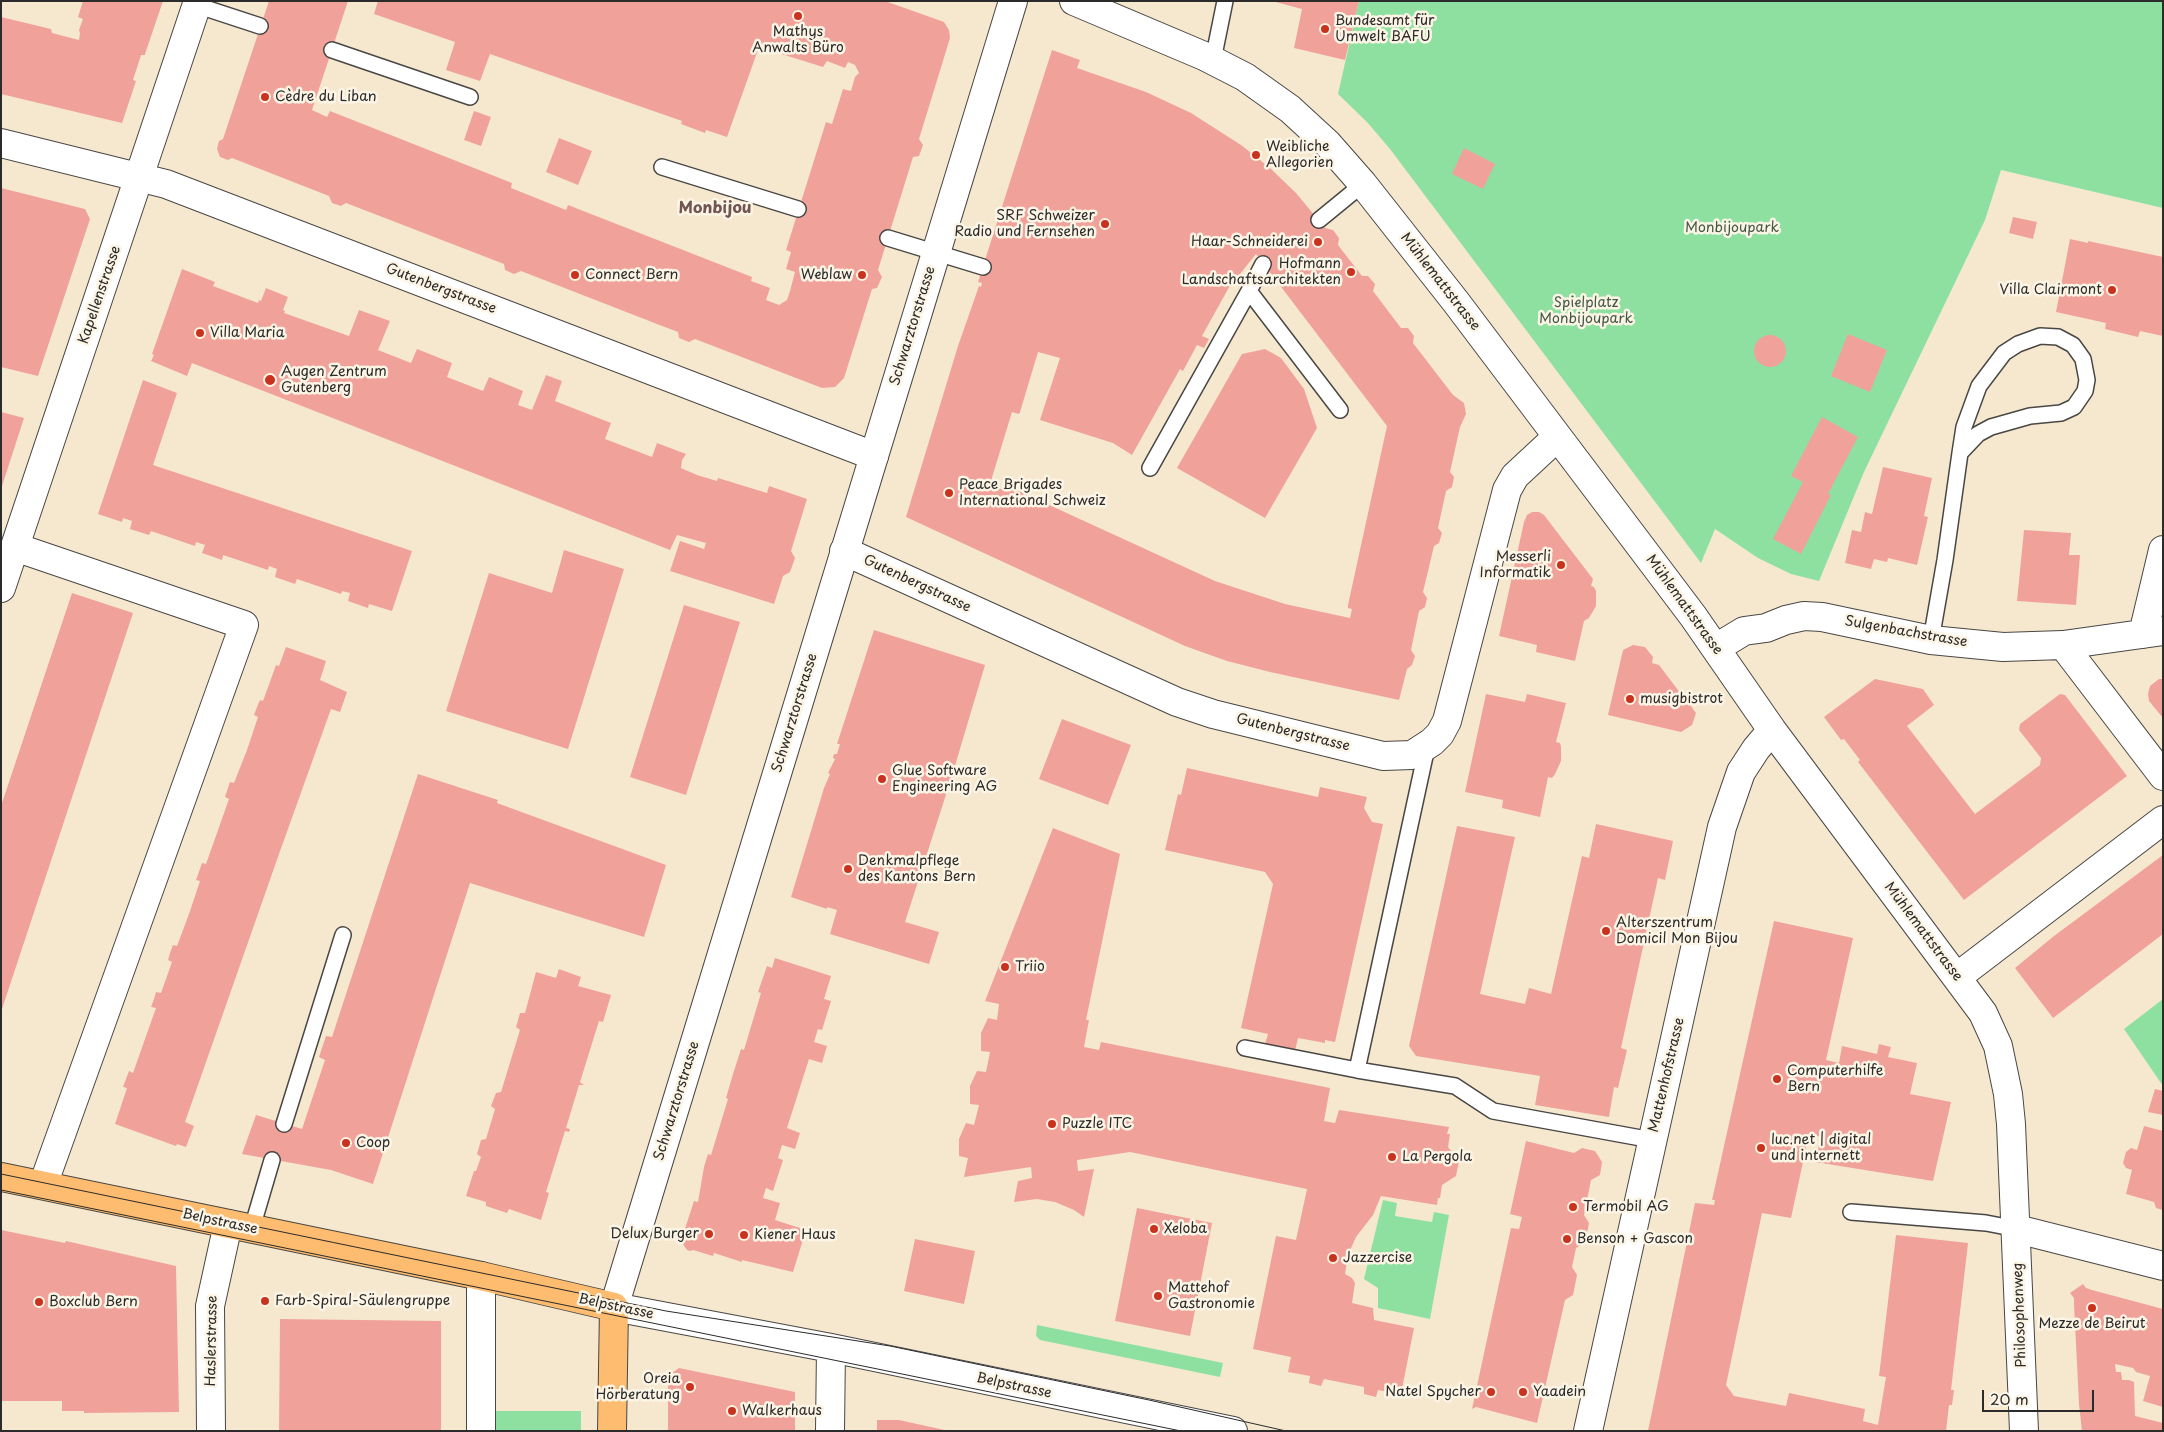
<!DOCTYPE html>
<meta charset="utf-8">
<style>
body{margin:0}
#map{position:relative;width:2164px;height:1432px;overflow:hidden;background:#f6e8cf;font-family:"Playpen Sans",sans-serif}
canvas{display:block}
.frame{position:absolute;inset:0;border:2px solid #2b2b2b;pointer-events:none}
.scale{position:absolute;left:1982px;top:1390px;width:112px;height:22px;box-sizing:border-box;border:2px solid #2b2b2b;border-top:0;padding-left:6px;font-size:15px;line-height:18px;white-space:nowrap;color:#2b2b2b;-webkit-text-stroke:4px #fcf5e5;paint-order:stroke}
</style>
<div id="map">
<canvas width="2164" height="1432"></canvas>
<div class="frame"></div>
<div class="scale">20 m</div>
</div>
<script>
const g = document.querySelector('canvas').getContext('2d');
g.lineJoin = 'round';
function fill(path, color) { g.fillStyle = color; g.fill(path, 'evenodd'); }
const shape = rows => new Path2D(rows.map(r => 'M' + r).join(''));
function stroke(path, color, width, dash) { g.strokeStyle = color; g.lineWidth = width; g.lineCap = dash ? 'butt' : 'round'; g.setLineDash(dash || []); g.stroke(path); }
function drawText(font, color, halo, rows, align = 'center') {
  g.font = font + ' "Playpen Sans",sans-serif'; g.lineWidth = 5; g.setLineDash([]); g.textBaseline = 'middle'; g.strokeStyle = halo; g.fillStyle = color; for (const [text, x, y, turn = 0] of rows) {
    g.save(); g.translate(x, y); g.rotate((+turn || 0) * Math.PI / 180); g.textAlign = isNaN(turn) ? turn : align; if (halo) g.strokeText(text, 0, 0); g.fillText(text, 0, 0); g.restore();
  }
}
fill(shape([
 [1359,1,2163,1,2163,208,2001,170,1985,220,1864,472,1819,581,1791,574,1758,558,1715,529,1701,563,1390,149,1367,122,1338,94],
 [2163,999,2163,1086,2124,1029],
 [1383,1200,1397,1203,1395,1216,1432,1222,1434,1212,1449,1215,1430,1319,1378,1308,1378,1288,1364,1279],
 [1037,1325,1223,1363,1220,1377,1040,1340,1036,1336],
 [495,1411,581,1411,581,1431,495,1431]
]), '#8ee0a1');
fill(shape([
 [83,1,163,1,145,54,145,55,141,55,133,80,136,81,122,123,1,94,1,17,51,29,52,33,79,40,80,33,79,30,83,19,78,17],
 [269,1,348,1,312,110,327,117,330,111,512,183,511,188,566,210,568,205,752,277,751,281,770,288,766,300,779,305,787,300,790,291,795,272,786,269,791,252,786,250,826,122,832,124,843,89,851,91,855,77,859,73,855,65,848,62,845,68,827,61,823,67,759,47,727,137,706,130,705,133,681,124,682,121,490,54,480,81,446,70,455,42,374,14,378,1,885,1,944,22,949,30,950,38,919,139,923,145,919,156,913,157,878,270,882,277,877,288,872,289,844,378,835,387,822,388,695,339,689,342,679,338,678,332,657,324,521,271,514,274,505,270,504,264,346,203,341,206,332,203,329,196,232,158,228,160,220,157,217,149,219,141,223,139],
 [1272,1,1359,1,1345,60,1294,48,1302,9],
 [1052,50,1080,60,1077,68,1146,92,1191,113,1241,145,1270,168,1296,193,1325,228,1333,230,1339,238,1338,245,1362,276,1368,276,1375,284,1373,291,1401,328,1408,328,1414,336,1413,343,1453,395,1464,403,1466,414,1460,427,1450,472,1454,477,1452,487,1446,491,1438,528,1442,533,1439,543,1434,546,1423,592,1427,598,1425,607,1419,611,1411,650,1415,656,1412,665,1407,669,1399,700,1270,672,1227,661,1185,646,906,517,958,346,979,286,981,287,982,283,978,282],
 [1256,254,1387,426,1348,605,1348,608,1352,609,1350,618,1285,604,1215,581,1010,487,1008,492,990,484,1012,412,1019,414,1020,412,1038,352,1060,358,1040,420,1113,443,1132,455,1180,369,1183,371,1197,345,1204,348,1209,339,1202,336,1228,289],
 [474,111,491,117,481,146,464,140],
 [559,138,592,151,578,185,546,172],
 [1464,148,1495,164,1483,189,1452,174],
 [1,188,85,209,90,219,38,376,1,367],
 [2013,217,2037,222,2033,239,2009,233],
 [2070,239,2088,243,2088,241,2163,257,2163,336,2140,331,2138,337,2105,329,2106,323,2056,312],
 [182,269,215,282,213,286,258,303,259,300,261,301,266,288,288,297,283,310,285,311,284,313,349,336,359,310,390,321,378,350,411,363,417,349,452,363,447,377,483,391,489,377,523,391,518,405,532,410,546,375,562,381,555,401,611,423,605,439,652,457,657,443,686,454,682,460,681,468,697,475,717,481,718,478,767,493,769,486,807,499,791,551,795,558,790,572,783,576,774,604,670,571,680,541,704,549,706,543,677,535,670,550,192,363,187,376,151,361,154,355,152,354],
 [1848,334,1887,350,1870,392,1831,376],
 '1754 351a16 16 0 1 1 32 0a16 16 0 1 1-32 0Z',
 [1265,349,1281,358,1304,389,1317,428,1265,518,1177,468,1242,354],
 [143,380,177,393,153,465,412,551,392,611,369,604,368,608,348,601,350,593,342,591,341,594,297,579,295,584,275,577,277,569,269,566,268,570,223,555,222,560,202,553,205,545,196,542,195,546,151,531,149,535,130,529,132,521,123,518,122,522,98,514],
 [1,412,24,418,2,486,1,486],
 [1822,417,1858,437,1828,494,1831,495,1801,554,1773,539,1803,482,1791,476],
 [1883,467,1932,478,1924,516,1928,517,1917,565,1888,558,1887,562,1874,559,1871,569,1845,563,1852,530,1861,532,1865,512,1872,514],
 [1532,512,1539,512,1544,515,1593,579,1591,586,1594,587,1596,591,1596,606,1589,618,1584,621,1575,661,1536,652,1537,645,1499,636,1524,522,1527,515],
 [2024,530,2071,533,2069,555,2080,555,2076,605,2017,601],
 [564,550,624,569,568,749,446,711,489,573,552,593],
 [72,593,133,613,1,1012,1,806],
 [684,605,740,622,686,795,630,777],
 [874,630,985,665,951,779,905,922,939,932,929,964,830,934,837,910,827,907,827,909,791,897,824,788,830,774,828,773,835,759,833,758,834,754,837,754,840,744,837,744],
 [1633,645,1645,647,1653,657,1652,663,1659,665,1681,694,1679,701,1688,702,1696,713,1692,725,1681,732,1608,715,1623,650],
 [286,647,326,661,320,680,347,692,340,712,331,709,279,854,185,1122,194,1126,186,1147,177,1144,176,1146,115,1124,127,1088,123,1087,129,1071,133,1073,145,1039,156,1008,151,1007,154,999,156,992,161,993,172,962,168,960,170,953,173,945,177,946,189,914,200,881,196,880,202,863,206,864,229,799,225,797,230,782,234,783,247,750,258,717,254,715,257,707,260,700,263,701,276,665,279,666],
 [1875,679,1923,689,1934,705,1907,726,1975,814,2040,765,2041,758,2019,730,2020,724,2060,694,2065,695,2127,776,1964,900,1858,762,1860,760,1844,739,1841,740,1824,717],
 [2159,679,2163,679,2163,718,2149,701,2148,694,2150,686],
 [1486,694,1525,702,1527,694,1566,703,1556,742,1560,743,1561,747,1561,761,1555,774,1552,778,1548,777,1540,817,1502,808,1503,800,1465,792],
 [1062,719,1131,745,1108,805,1039,779],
 [1187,768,1318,797,1320,787,1367,797,1364,808,1372,822,1383,824,1335,1042,1325,1040,1325,1043,1298,1038,1295,1051,1265,1044,1268,1034,1241,1028,1273,884,1265,872,1165,850,1178,794,1181,795],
 [418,774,498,800,497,803,666,865,644,937,470,883,373,1184,331,1170,242,1154,256,1115,302,1129,325,1060,319,1057,326,1036,332,1037],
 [1596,824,1673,841,1665,880,1658,878,1621,1048,1627,1050,1618,1088,1614,1087,1609,1117,1535,1105,1540,1076,1416,1056,1409,1046,1457,826,1515,837,1480,994,1525,1004,1529,988,1551,994,1582,856,1589,858],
 [1053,828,1120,854,1086,1020,1089,1020,1084,1047,1099,1050,1101,1042,1330,1088,1324,1121,1335,1123,1339,1110,1449,1127,1447,1134,1450,1134,1448,1147,1459,1161,1456,1176,1442,1185,1440,1198,1438,1198,1437,1205,1381,1196,1373,1215,1356,1237,1348,1255,1345,1274,1352,1278,1355,1283,1352,1303,1373,1308,1374,1320,1414,1328,1401,1394,1378,1390,1376,1397,1364,1394,1364,1387,1324,1379,1321,1386,1309,1383,1310,1376,1288,1372,1291,1357,1253,1349,1276,1236,1296,1240,1307,1189,1130,1152,1077,1160,1078,1171,1094,1169,1084,1217,1074,1210,1055,1202,1037,1199,1014,1202,1018,1181,1032,1178,1031,1167,964,1177,968,1158,959,1156,959,1139,966,1123,974,1125,979,1105,970,1104,970,1086,977,1071,986,1072,990,1052,981,1051,981,1033,988,1018,997,1020,999,1004,985,1001],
 [2163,855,2163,934,2053,1018,2015,968,2054,936],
 [1774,921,1853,938,1826,1060,1839,1063,1842,1046,1877,1054,1879,1044,1891,1047,1888,1057,1917,1063,1910,1094,1951,1102,1933,1181,1815,1162,1821,1137,1809,1134,1791,1218,1762,1213,1726,1385,1734,1396,1786,1406,1789,1393,1865,1409,1863,1421,1878,1425,1886,1377,1879,1376,1896,1235,1968,1243,1951,1390,1954,1390,1953,1398,1952,1405,1949,1405,1946,1431,1648,1431,1695,1203,1714,1205,1715,1200,1712,1200],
 [775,958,831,976,824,999,831,1001,822,1030,818,1029,814,1042,827,1046,822,1063,809,1059,787,1128,800,1133,795,1149,782,1145,778,1158,783,1160,773,1191,766,1188,763,1198,780,1203,775,1220,806,1230,793,1272,742,1260,742,1262,714,1253,713,1256,693,1250,690,1251,687,1250,681,1241,694,1201,698,1202,704,1167,708,1154,711,1155,728,1099,726,1098,733,1074,741,1049,744,1050,761,993,758,992,767,966,772,968],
 [559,969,581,977,578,986,611,995,603,1022,599,1021,580,1082,584,1085,579,1085,566,1128,570,1129,569,1132,565,1131,546,1192,549,1193,541,1220,509,1209,507,1213,486,1206,486,1202,466,1196,474,1171,476,1171,481,1157,477,1154,481,1140,486,1139,495,1109,491,1106,496,1093,501,1092,520,1030,516,1027,520,1013,525,1013,536,972,556,978],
 [2155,1089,2163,1091,2163,1115,2148,1112],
 [2144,1126,2163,1131,2163,1210,2156,1208,2154,1202,2126,1194,2132,1170,2126,1168,2123,1163,2126,1152,2131,1148,2137,1150],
 [1526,1141,1574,1153,1582,1148,1595,1151,1602,1162,1600,1175,1591,1180,1584,1215,1589,1223,1587,1233,1584,1243,1576,1248,1572,1267,1577,1275,1573,1295,1565,1300,1537,1423,1476,1407,1472,1409,1511,1228,1519,1229,1522,1217,1510,1214],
 [1137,1208,1212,1223,1190,1336,1115,1321],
 [1,1230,65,1243,66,1241,176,1266,179,1412,84,1413,84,1411,62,1411,62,1401,1,1401],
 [915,1239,975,1251,964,1304,904,1291],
 [2083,1284,2086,1288,2092,1290,2163,1309,2163,1407,2143,1401,2150,1376,2136,1372,2133,1368,2115,1364,2116,1372,2121,1372,2122,1380,2129,1380,2134,1382,2135,1416,2163,1423,2163,1431,2082,1431,2079,1404,2074,1304,2074,1298,2070,1293],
 [280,1319,441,1321,441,1431,279,1431],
 [679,1368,795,1392,795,1431,668,1431,668,1376],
 [877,1420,899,1420,949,1431,877,1431]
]), '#f0a29a');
const service = shape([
 [196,5,260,26],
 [332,50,470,97],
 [1213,60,1225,1],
 [662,167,798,209],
 [1319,220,1363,184],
 [888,238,983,267],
 [1263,264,1249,291,1340,410],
 [1150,468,1249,291],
 [1931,640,1945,560,1960,453,1978,434,1991,427,2030,416,2061,413,2074,407,2085,391,2087,380,2083,359,2073,345,2058,337,2040,336,2018,344,2004,353,1979,386,1964,427,1960,453],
 [1245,1048,1357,1070,1455,1086,1493,1111,1652,1140],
 [1357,1070,1427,747],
 [284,1124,343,935],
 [1851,1212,1986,1223,2017,1229],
 [252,1228,272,1160]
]);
const minor = shape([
 [1074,1,1204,56,1245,77,1290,109,1327,143,1363,184,1456,302,1693,616,1772,730,1983,1013,1998,1046,2008,1094,2011,1124,2024,1431],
 [1,143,166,184,874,456],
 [15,547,244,625,43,1185],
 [844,551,1177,702,1213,714,1383,756,1412,755,1432,742,1440,734,1447,721,1507,490,1515,476,1557,437],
 [1,588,198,1],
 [2143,634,2163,550],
 [2063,645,2163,776],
 [1716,648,1744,631,1766,628,1786,620,1804,616,1822,617,1931,640,2003,647,2063,645,2163,631],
 [1957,977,2163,820],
 [2017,1229,2163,1266],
 [481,1276,481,1431],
 [614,1307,831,1348,1233,1431],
 [211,1431,210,1306,228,1224],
 [830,1431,831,1348],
 [1588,1431,1722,827,1741,772,1756,749,1772,730]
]);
const tertiary = shape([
 [614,1307,1013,1]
]);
const primary = shape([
 [1,1177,481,1276,614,1307,612,1431]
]);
stroke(service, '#494744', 18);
stroke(minor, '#494744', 30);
stroke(tertiary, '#494744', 30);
stroke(primary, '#494744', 30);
stroke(service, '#fff', 15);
stroke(minor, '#fff', 28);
stroke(tertiary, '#fff', 28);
stroke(primary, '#fdbc6f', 28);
stroke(shape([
 [1,1174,666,1311,890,1346,1149,1400,1286,1431],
 [1,1190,1181,1431]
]), '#2b2b2b', 1);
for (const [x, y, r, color] of [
 [798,16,5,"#c8321e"],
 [1325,29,5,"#c8321e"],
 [265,97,5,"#c8321e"],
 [1256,155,5,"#c8321e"],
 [1105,224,5,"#c8321e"],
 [1318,242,5,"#c8321e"],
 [1351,272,5,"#c8321e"],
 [575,275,5,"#c8321e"],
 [862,275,5,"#c8321e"],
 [2112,290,5,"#c8321e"],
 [200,333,5,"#c8321e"],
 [270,380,6,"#c8321e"],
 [949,493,5,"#c8321e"],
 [1561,565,5,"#c8321e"],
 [1630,699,5,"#c8321e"],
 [882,779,5,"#c8321e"],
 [848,869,5,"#c8321e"],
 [1606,931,5,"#c8321e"],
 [1005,967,5,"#c8321e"],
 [1777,1079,5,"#c8321e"],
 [1052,1124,5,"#c8321e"],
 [346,1143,5,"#c8321e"],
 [1761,1148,5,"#c8321e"],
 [1392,1157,5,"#c8321e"],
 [1573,1207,5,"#c8321e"],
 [1154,1229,5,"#c8321e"],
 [709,1234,5,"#c8321e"],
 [744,1235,5,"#c8321e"],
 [1567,1239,5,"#c8321e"],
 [1333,1258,5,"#c8321e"],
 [1158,1296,5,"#c8321e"],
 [265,1301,5,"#c8321e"],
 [39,1302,5,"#c8321e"],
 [2092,1308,5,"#c8321e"],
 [690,1387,5,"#c8321e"],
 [1491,1392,5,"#c8321e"],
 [1523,1392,5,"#c8321e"],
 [732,1411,5,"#c8321e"]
]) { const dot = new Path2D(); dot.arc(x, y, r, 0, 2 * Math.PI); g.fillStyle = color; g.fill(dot); stroke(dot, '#fcf5e5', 2); }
drawText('14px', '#2b2b2b', '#fcf5e5', [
 ["Bundesamt für",1335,21],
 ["Umwelt BAFU",1335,37],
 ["Mathys",798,32,"center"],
 ["Anwalts Büro",798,48,"center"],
 ["Cèdre du Liban",275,97],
 ["Weibliche",1266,147],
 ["Allegorien",1266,163],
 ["SRF Schweizer",1095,216,"right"],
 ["Radio und Fernsehen",1095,232,"right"],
 ["Haar-Schneiderei",1308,242,"right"],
 ["Hofmann",1341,264,"right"],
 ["Landschaftsarchitekten",1341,280,"right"],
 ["Connect Bern",585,275],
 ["Weblaw",852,275,"right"],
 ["Villa Clairmont",2102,290,"right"],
 ["Villa Maria",210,333],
 ["Augen Zentrum",281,372],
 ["Gutenberg",281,388],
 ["Peace Brigades",959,485],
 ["International Schweiz",959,501],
 ["Messerli",1551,557,"right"],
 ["Informatik",1551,573,"right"],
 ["musigbistrot",1640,699],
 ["Glue Software",892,771],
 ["Engineering AG",892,787],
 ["Denkmalpflege",858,861],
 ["des Kantons Bern",858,877],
 ["Alterszentrum",1616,923],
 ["Domicil Mon Bijou",1616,939],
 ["Triio",1015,967],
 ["Computerhilfe",1787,1071],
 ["Bern",1787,1087],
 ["Puzzle ITC",1062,1124],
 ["luc.net | digital",1771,1140],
 ["und internett",1771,1156],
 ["Coop",356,1143],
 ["La Pergola",1402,1157],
 ["Termobil AG",1583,1207],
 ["Xeloba",1164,1229],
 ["Delux Burger",699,1234,"right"],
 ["Kiener Haus",754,1235],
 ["Benson + Gascon",1577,1239],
 ["Jazzercise",1343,1258],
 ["Mattehof",1168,1288],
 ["Gastronomie",1168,1304],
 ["Farb-Spiral-Säulengruppe",275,1301],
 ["Boxclub Bern",49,1302],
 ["Mezze de Beirut",2092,1324,"center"],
 ["Oreia",680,1379,"right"],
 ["Hörberatung",680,1395,"right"],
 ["Natel Spycher",1481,1392,"right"],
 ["Yaadein",1533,1392],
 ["Walkerhaus",742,1411]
], 'left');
drawText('14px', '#445848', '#fcf5e5', [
 ["Monbijoupark",1732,228],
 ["Spielplatz",1586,303],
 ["Monbijoupark",1586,319]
]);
drawText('14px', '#2b2b2b', '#fcf5e5', [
 ["Mühlemattstrasse",1440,282,52],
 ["Gutenbergstrasse",441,289,21],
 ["Kapellenstrasse",100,295,-71],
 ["Schwarztorstrasse",913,326,-73],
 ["Gutenbergstrasse",917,584,25],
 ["Mühlemattstrasse",1684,605,54],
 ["Sulgenbachstrasse",1906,632,10],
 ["Schwarztorstrasse",795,713,-73],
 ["Gutenbergstrasse",1293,733,14],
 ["Mühlemattstrasse",1923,932,53],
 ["Mattenhofstrasse",1667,1075,-77],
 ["Schwarztorstrasse",677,1101,-73],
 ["Belpstrasse",220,1222,12],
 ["Belpstrasse",616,1307,12],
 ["Philosophenweg",2020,1315,-92],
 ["Haslerstrasse",212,1341,-89],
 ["Belpstrasse",1014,1386,12]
]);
drawText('bold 16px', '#705552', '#fcf5e5', [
 ["Monbijou",715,209]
]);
</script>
